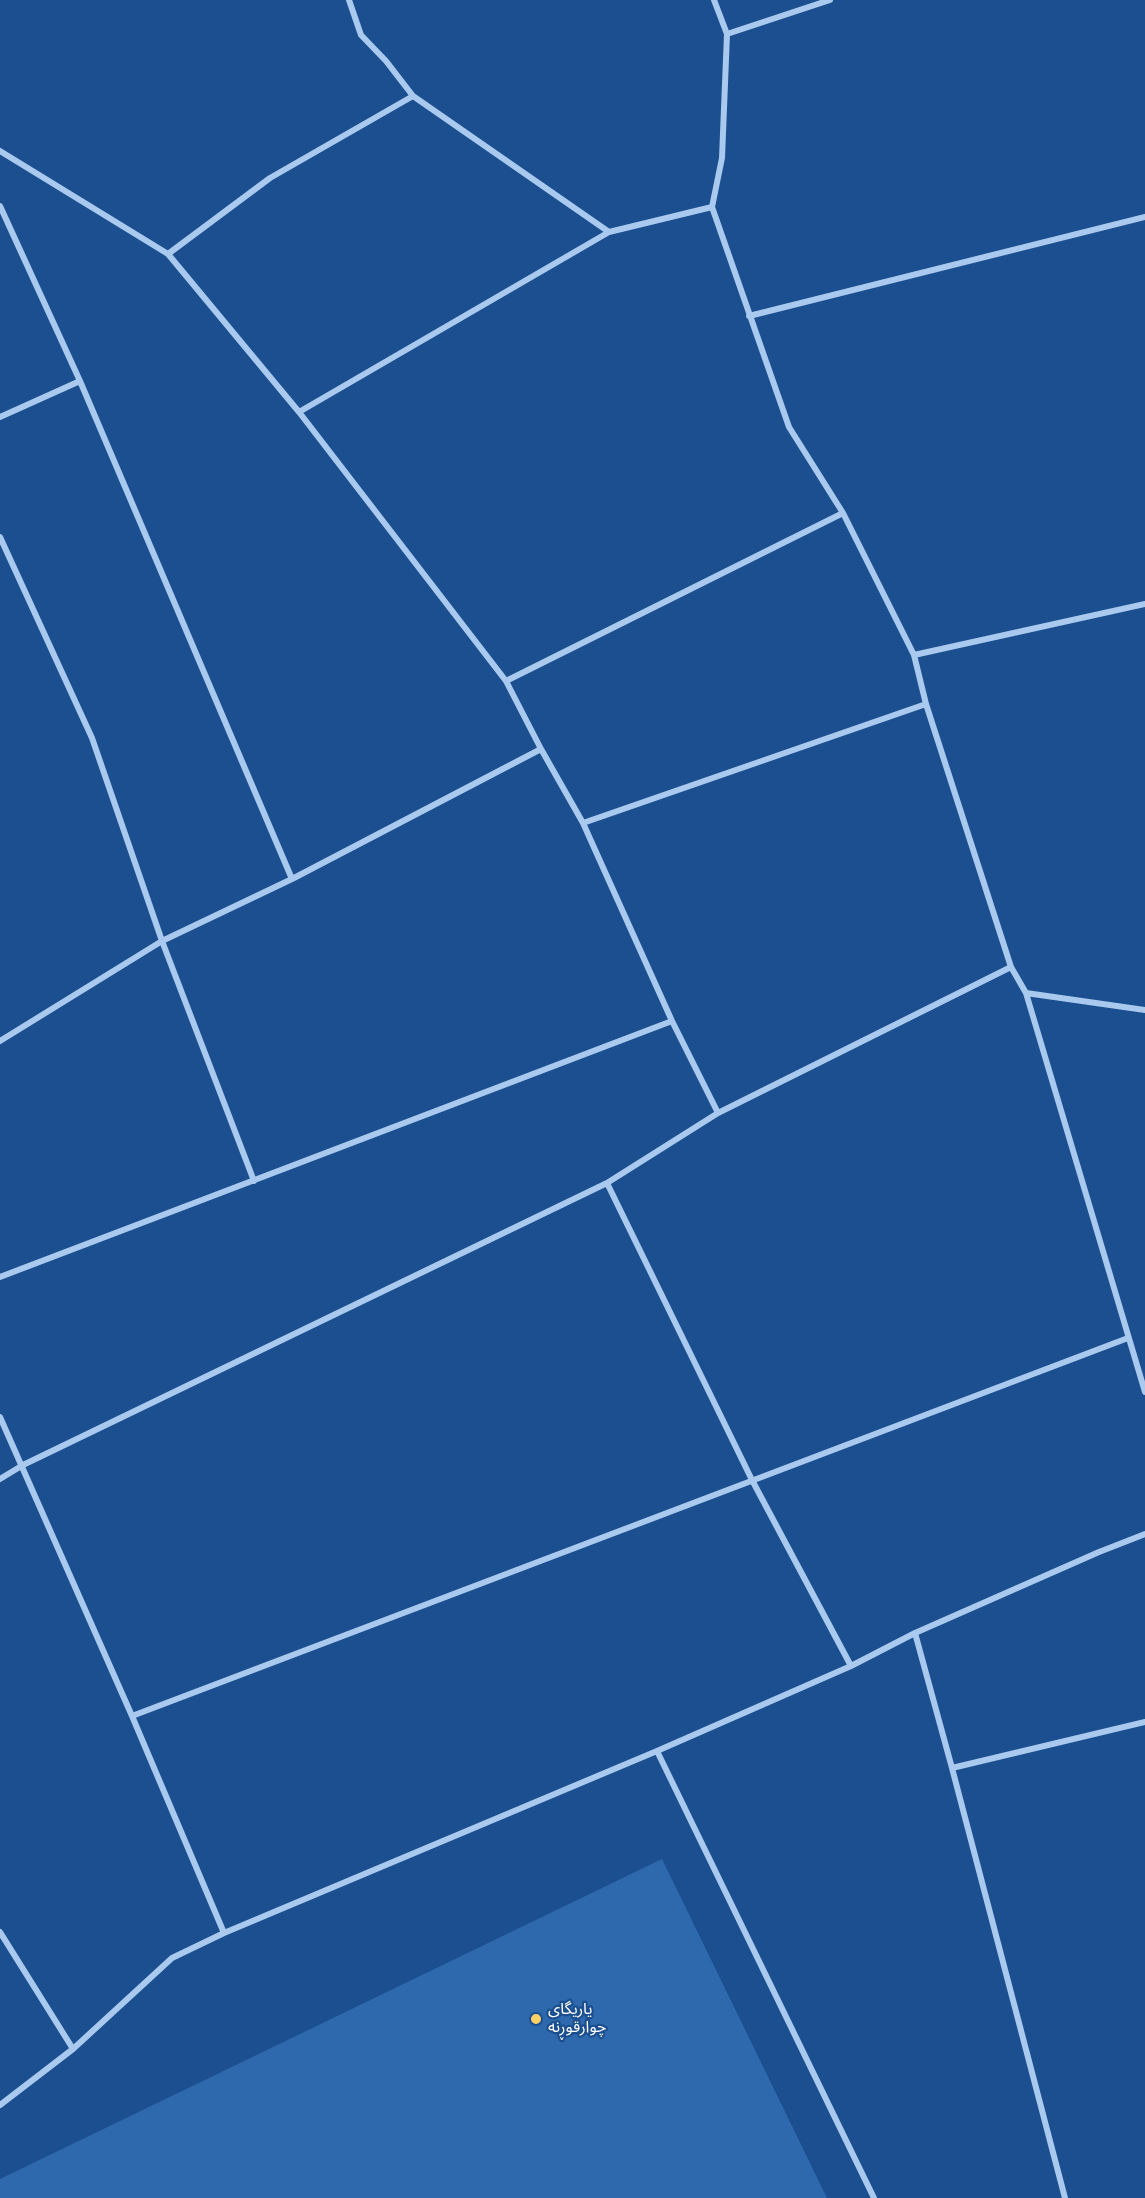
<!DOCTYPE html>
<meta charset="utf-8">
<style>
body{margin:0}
canvas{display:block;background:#1b4f8f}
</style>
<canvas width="1145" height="2198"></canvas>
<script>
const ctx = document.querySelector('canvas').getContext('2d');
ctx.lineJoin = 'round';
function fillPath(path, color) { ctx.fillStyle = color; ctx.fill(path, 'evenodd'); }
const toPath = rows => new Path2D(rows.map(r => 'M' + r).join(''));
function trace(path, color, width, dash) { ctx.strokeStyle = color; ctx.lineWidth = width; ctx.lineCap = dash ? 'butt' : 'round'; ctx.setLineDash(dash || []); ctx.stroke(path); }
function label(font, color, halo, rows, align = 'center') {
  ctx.font = font + ' "Varela Round","Noto Sans Arabic",sans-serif'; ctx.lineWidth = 4.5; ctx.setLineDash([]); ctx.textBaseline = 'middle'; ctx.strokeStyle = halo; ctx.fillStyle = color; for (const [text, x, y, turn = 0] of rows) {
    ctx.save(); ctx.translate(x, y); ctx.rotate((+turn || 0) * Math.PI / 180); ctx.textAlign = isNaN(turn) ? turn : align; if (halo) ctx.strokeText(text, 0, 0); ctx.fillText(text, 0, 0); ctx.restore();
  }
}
fillPath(toPath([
 [662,1859,827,2198,0,2198,0,2179]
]), '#2e69ad');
trace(toPath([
 [349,0,361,35,386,61,413,96,609,232],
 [714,0,727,34,722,158,712,207,789,427,843,513,914,655,926,704,1011,967,1026,993,1145,1392],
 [727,34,830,0],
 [0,151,168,254,299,412,609,232,712,207],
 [0,206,80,381,292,879],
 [168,254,270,178,413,96],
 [749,316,1145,217],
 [299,412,506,681,541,749,583,823,672,1021,718,1113],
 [0,417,80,381],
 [0,537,92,738,162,941,254,1181],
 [914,655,1145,604],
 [506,681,843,513],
 [583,823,926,704],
 [1026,993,1145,1010],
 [0,1041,162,941,292,879,541,749],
 [607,1183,752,1480,851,1666],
 [0,1277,672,1021],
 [0,1417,132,1716,224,1933],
 [0,1479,23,1465,607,1183,718,1113,1011,967],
 [915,1633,952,1768,1145,1722],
 [132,1716,1128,1338],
 [657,1751,874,2198],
 [952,1768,1065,2198],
 [0,1932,73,2049],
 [0,2105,73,2049,172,1958,224,1933,657,1751,851,1666,915,1633,1099,1552,1145,1534]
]), '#a9c9ee', 6);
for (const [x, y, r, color] of [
 [536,2019,6,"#ffd166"]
]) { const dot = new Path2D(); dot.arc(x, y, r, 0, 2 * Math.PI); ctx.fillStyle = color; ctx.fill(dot); trace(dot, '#1b4f8f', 2); }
label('16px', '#fff', '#1b4f8f', [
 ["یاریگای",548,2010],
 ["چوارقوڕنە",548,2028]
], 'left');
</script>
